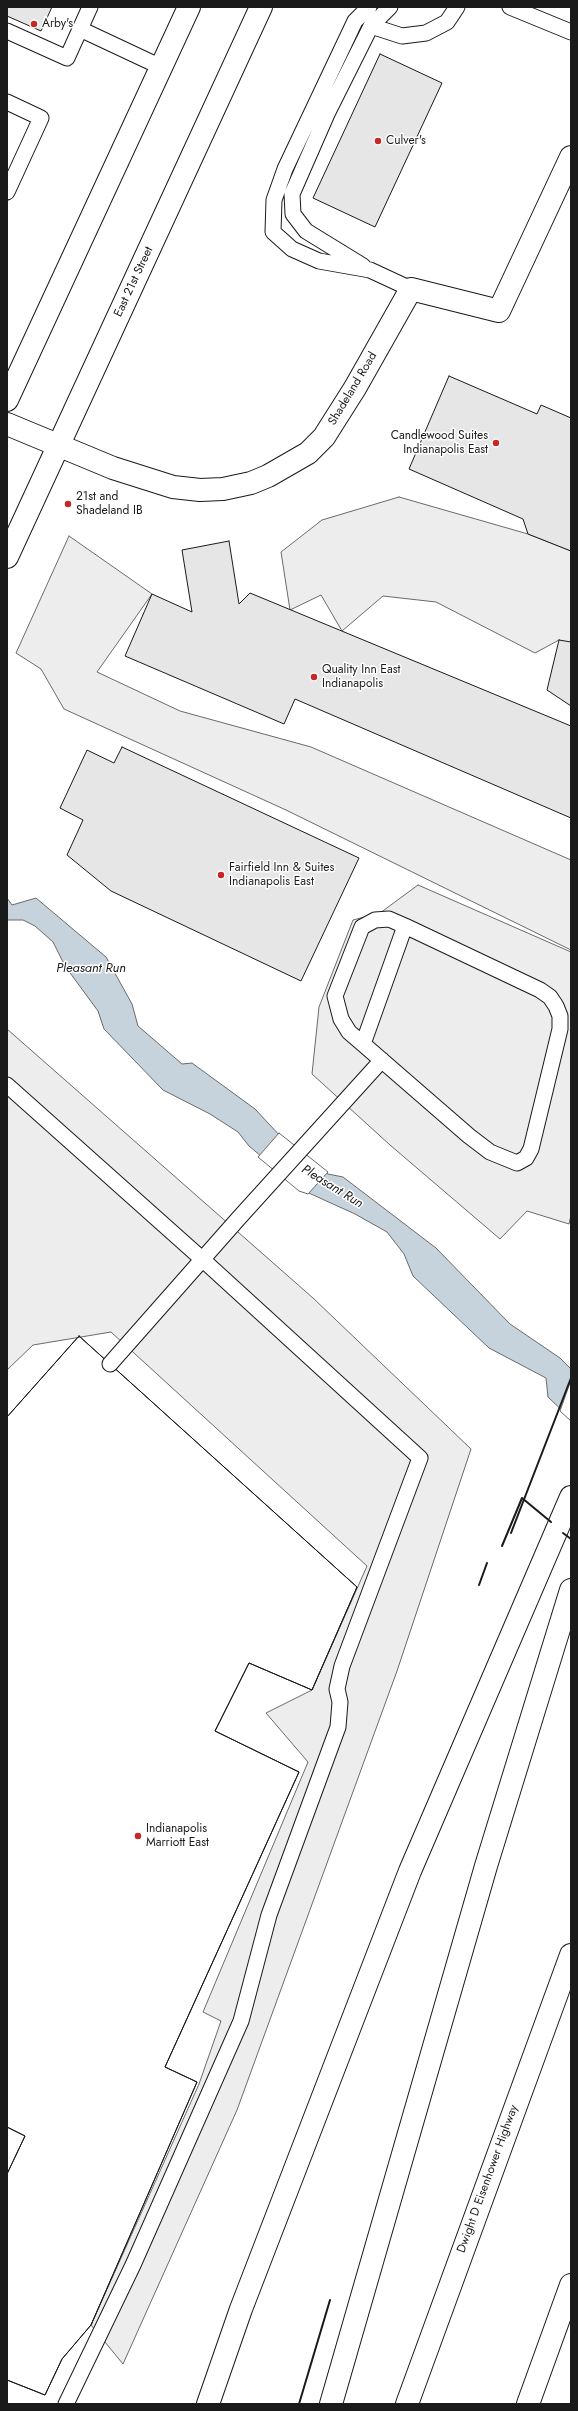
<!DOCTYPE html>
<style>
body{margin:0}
#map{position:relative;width:578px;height:2411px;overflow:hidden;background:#fff;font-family:Jost,sans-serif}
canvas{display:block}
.frame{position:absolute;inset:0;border:8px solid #1a1a1a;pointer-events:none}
</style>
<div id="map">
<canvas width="578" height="2411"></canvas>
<div class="frame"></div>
</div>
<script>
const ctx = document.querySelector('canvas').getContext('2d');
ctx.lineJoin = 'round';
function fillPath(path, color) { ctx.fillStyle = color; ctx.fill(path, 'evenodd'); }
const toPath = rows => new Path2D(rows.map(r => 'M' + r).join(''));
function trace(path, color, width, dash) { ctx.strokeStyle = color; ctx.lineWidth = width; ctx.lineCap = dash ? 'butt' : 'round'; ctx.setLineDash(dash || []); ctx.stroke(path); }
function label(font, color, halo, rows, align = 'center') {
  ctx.font = font + ' Jost,sans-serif'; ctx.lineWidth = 3; ctx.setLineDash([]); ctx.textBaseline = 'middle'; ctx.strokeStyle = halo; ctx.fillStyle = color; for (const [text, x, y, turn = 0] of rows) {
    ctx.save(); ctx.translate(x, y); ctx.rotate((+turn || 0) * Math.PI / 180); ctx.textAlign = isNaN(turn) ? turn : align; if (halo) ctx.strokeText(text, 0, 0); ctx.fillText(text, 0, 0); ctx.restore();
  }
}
const parking = toPath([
 [399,497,528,534,571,551,571,644,559,640,535,653,436,602,383,596,342,631,321,595,290,610,281,552,322,520,399,497],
 [69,536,152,594,97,672,180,711,311,747,571,860,571,950,286,810,64,709,41,669,16,653,69,536],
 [418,885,571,952,571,1215,569,1224,527,1211,500,1239,390,1145,312,1074,319,1007,353,920,380,913,418,885],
 [7,1029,313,1298,471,1449,397,1671,237,2110,123,2364,91,2325,199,2084,221,2021,203,2012,308,1762,266,1713,312,1690,367,1566,111,1332,33,1345,7,1370,7,1029]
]);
fillPath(parking, '#ededed');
trace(parking, '#6a6a6a', 1);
const water = toPath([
 [7,898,12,905,36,898,106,957,132,1004,138,1026,182,1064,192,1063,255,1109,283,1139,328,1174,343,1177,436,1248,510,1324,560,1358,571,1369,571,1419,548,1397,546,1378,489,1348,413,1276,404,1254,387,1232,355,1214,300,1189,249,1146,238,1132,210,1114,163,1090,104,1029,98,1011,65,966,53,942,35,926,23,920,7,920,7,898]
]);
fillPath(water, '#c6d2dc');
trace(water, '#6a6a6a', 1);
const pier = toPath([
 [279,1133,328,1172,308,1194,299,1191,258,1157,279,1133],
 [571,1380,571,1421,560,1411,571,1380]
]);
fillPath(pier, '#fff');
trace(pier, '#6a6a6a', 1);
const building = toPath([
 [7,7,52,7,41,31,7,16,7,7],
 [380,54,442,83,375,227,313,198,380,54],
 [449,376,537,414,541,405,571,418,571,551,528,534,523,519,409,469,449,376],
 [229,541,239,604,250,593,571,726,571,818,295,699,284,724,125,656,152,594,192,612,182,550,229,541],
 [559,640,571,642,571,706,547,690,559,640],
 [122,747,359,858,301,981,111,891,67,855,83,820,60,808,87,750,114,763,122,747],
 [79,1336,357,1587,312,1690,249,1663,215,1731,299,1772,165,2067,197,2082,91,2325,62,2359,45,2395,7,2380,7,2174,25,2136,7,2127,7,1417,79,1336],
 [79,1336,357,1587,312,1690,249,1663,215,1731,299,1772,165,2067,197,2082,91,2325,62,2359,45,2395,7,2380,7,2174,25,2136,7,2127,7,1417,79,1336]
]);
fillPath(building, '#e6e6e6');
trace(building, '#1a1a1a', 1);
const service = toPath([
 [369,7,355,21,285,169,274,200,273,232,292,249,319,261,370,270,411,289],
 [510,7,571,32],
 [371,26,402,36,426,33,447,22,457,7],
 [80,29,161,67],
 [7,31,67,58,90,7],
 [7,102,41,118,7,192],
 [363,266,306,231,293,214,292,194,327,114,371,26,390,7],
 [405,926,540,990,550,997,556,1006,560,1016,560,1029,531,1149,526,1158,517,1163,490,1152,469,1136,363,1044,405,926],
 [363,1044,349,1032,341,1019,335,996,362,927,375,920,389,919,405,926],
 [7,1085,202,1259,420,1458,342,1666,337,1689,340,1702,338,1727,269,1915,241,2021,133,2265,66,2404],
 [110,1364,238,1219,382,1060]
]);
const minor = toPath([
 [7,424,113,468,173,487,200,490,223,489,251,483,268,476,308,453,324,437,355,388,411,289,499,311,571,157]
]);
const secondary = toPath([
 [7,400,189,7],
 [7,557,261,7]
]);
const motorway = toPath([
 [208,2404,241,2309,410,1871,571,1497],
 [331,2404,486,1866,571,1590],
 [407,2404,571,1955],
 [528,2404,571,2285]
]);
trace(service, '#1a1a1a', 17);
trace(minor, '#1a1a1a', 24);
trace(secondary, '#1a1a1a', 24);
trace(motorway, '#1a1a1a', 24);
trace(service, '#fff', 15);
trace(minor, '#fff', 22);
trace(secondary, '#fff', 22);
trace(motorway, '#fff', 22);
trace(toPath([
 [511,1533,571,1378],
 [563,1533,571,1539],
 [502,1546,522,1498,551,1522],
 [479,1585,487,1563],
 [299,2404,330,2300]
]), '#1a1a1a', 2);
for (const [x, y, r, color] of [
 [34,24,4,"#c62828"],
 [378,141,4,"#c62828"],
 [496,443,4,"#c62828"],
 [68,504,4,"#c62828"],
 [314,677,4,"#c62828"],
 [221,875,4,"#c62828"],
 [138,1836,4,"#c62828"]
]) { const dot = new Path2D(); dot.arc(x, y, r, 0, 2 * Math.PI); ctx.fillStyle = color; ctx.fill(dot); trace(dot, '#fff', 1.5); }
label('12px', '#1a1a1a', '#fff', [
 ["Arby's",42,24],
 ["Culver's",386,141],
 ["Candlewood Suites",488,436,"right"],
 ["Indianapolis East",488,450,"right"],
 ["21st and",76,497],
 ["Shadeland IB",76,511],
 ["Quality Inn East",322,670],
 ["Indianapolis",322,684],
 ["Fairfield Inn & Suites",229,868],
 ["Indianapolis East",229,882],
 ["Indianapolis",146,1829],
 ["Marriott East",146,1843]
], 'left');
label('12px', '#1a1a1a', '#fff', [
 ["East 21st Street",134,282,-65],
 ["Shadeland Road",353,389,-59],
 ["Dwight D Eisenhower Highway",488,2179,-70]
]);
label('italic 13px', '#1a1a1a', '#fff', [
 ["Pleasant Run",91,969],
 ["Pleasant Run",332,1187,32]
]);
</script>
